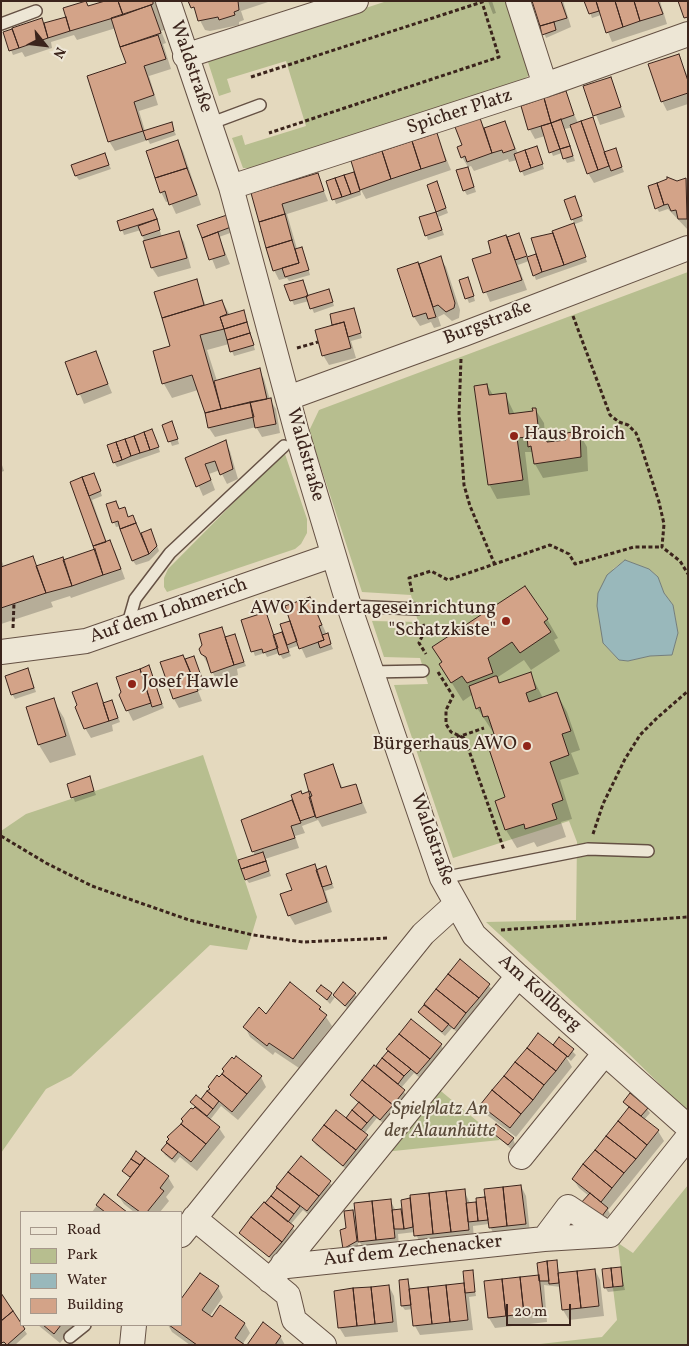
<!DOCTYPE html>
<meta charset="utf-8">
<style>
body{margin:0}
#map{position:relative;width:689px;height:1346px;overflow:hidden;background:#e4d9be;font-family:Vollkorn,serif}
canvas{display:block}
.frame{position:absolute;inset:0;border:2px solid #3b241c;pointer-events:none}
.legend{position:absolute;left:20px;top:1211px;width:162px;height:115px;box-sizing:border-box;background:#ede6d5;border:1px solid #a6988b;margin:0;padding:6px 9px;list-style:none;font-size:15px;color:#3b241c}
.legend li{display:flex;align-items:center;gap:10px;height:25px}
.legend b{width:25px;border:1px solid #a6988b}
.north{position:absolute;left:20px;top:20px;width:50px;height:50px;-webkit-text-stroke:4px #ede6d5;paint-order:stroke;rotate:119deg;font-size:14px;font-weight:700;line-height:20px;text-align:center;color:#3b241c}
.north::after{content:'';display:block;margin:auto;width:18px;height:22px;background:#3b241c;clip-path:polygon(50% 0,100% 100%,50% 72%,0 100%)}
.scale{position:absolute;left:506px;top:1304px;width:65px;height:22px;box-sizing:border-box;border:2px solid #3b241c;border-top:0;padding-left:6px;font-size:15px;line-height:18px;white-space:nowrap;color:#3b241c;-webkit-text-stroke:4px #ede6d5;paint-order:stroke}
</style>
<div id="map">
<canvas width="689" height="1346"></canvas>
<div class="frame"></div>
<ul class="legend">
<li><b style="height:6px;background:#ede6d5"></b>Road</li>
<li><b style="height:14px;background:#b7be8f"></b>Park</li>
<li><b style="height:14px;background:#99b8bb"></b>Water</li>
<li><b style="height:14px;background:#d3a388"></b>Building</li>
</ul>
<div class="north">N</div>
<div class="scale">20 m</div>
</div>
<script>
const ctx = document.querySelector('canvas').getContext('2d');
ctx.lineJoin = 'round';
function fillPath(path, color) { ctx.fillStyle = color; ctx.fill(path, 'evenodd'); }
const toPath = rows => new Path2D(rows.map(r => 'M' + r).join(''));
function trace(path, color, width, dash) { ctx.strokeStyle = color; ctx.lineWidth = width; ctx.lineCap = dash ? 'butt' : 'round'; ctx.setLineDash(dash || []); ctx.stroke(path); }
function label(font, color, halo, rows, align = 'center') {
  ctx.font = font + ' Vollkorn,serif'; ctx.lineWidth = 4; ctx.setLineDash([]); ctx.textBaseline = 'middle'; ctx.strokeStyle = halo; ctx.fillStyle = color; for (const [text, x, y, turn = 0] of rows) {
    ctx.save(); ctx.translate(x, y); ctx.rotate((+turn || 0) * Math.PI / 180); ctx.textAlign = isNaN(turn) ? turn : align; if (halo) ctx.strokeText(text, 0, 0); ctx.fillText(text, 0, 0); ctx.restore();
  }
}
fillPath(toPath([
 [387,1,508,1,528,65,528,76,519,83,252,168,243,168,232,138,242,135,245,145,306,126,286,61,227,79,231,92,219,96,208,62,220,56],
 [688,272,688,1112,628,1053,486,922,576,920,577,842,569,821,453,858,394,685,428,684,420,658,384,657,372,621,418,622,411,595,362,592,309,431,319,410],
 [625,560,649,569,658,577,664,593,673,605,678,633,672,655,650,656,628,661,619,660,603,643,613,569],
 [285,454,307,519,307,533,301,544,295,549,167,592,164,587,164,578,168,569,276,460],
 [203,755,257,917,247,950,210,945,71,1076,46,1089,1,1153,1,831,26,814],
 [436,1087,500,1140,384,1152],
 [688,1185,688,1345,531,1345,602,1337,617,1320,613,1288,623,1286,618,1243,633,1253]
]), '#b7be8f');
const water = toPath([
 [625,560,649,569,658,577,664,593,673,605,678,633,672,655,650,656,628,661,619,660,603,643,597,606,598,593,607,575,625,560]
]);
fillPath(water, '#99b8bb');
trace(water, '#737d7b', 1);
fillPath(toPath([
 [109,1,155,1,162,14,167,29,161,31,166,43,163,44,171,69,149,76,158,105,139,111,145,131,171,123,176,135,150,144,148,140,115,151,109,141,127,64,116,28,77,40,74,35,51,42,52,48,25,57,22,52,13,55,4,33,41,19,44,24,68,18,88,8],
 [190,1,271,1,241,11,244,20,239,22,239,25,210,31,205,30],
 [488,1,492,1,496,13,493,14],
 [533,1,563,1,571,27,546,38],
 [586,1,660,1,667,24,612,42,601,15,592,18],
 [678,55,688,77,688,104,667,111,662,101],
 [610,78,625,117,600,125,585,87],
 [565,93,578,123,603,153,615,150,624,172,594,183,588,173,573,127,565,129,575,161,567,163,562,153,553,156,545,136,535,139,530,130],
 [480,120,485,129,505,122,518,154,539,152,544,169,524,176,517,160,509,162,508,159,474,171,471,166,468,167,462,157,463,146],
 [436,134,451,170,366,199,360,188,361,195,336,204,328,182,356,173],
 [178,142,183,151,201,205,176,214,170,201,166,202,161,192],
 [105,155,111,169,79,180,76,176],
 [470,173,476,192,467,195,464,190],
 [317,174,328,201,287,214,297,249,304,253,310,275,289,281,287,278,279,280,274,270,253,194],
 [688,179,688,230,668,209,659,212,657,208,677,182],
 [437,183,448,213,438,217,444,235,428,240,421,218,438,213,429,185],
 [577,202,583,221,575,224,572,219],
 [153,210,162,237,178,232,184,242,191,268,158,277,152,268,141,230,124,235,119,221],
 [227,216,233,232,219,237,230,264,216,269,199,226],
 [574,225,587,262,536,280,529,261,518,265,527,290,490,302,473,260,493,253,507,239,518,235,527,259,538,255,532,239,542,235,543,238],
 [440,258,446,267,460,310,459,318,452,321,444,314,438,317,441,326,434,328,431,322,420,326,414,317,399,270],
 [196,281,206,306,222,301,230,315,243,311,255,350,234,356,229,344,207,350,217,381,259,370,264,379,270,400,276,409,280,433,262,437,256,427,215,437,209,428,198,390,172,398,164,384,154,352,171,347,156,293],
 [460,281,470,283,475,301,469,303],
 [305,285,309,297,331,295,334,306,314,313,309,301,294,305,286,286],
 [353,309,362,338,351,341,356,358,329,365,323,355,333,324],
 [95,352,112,393,84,404,67,363],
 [487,385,493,395,505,394,515,415,534,412,535,409,544,423,545,434,550,443,568,441,579,433,587,447,588,471,543,478,535,464,533,452,525,452,530,495,497,499,489,484],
 [164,425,174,427,179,444,172,446],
 [154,435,160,452,117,467,114,462],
 [225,442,230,451,238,479,227,484,220,470,209,474,215,490,203,496,187,459],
 [1,462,4,471,1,472],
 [96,479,102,496,92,500,107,543,109,542,115,551,125,579,71,598,70,596,51,602,53,607,1,624,1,559,4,567,32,558,38,567,96,550,72,483],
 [116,502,120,510,128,518,140,535,151,531,153,535,159,551,149,561,136,565,133,561,121,526,116,527,107,505],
 [315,608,333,649,306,658,300,645,288,649,291,656,283,659,279,653,267,657,265,653,255,656,242,621,274,636,284,632,292,622],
 [547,619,558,638,554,640,560,651,531,670,524,660,498,677,500,684,530,673,543,698,557,694,567,712,580,750,571,753,579,774,560,780,572,819,561,822,566,837,537,847,534,842,517,848,506,830,507,798,495,735,477,708,473,694,463,701,440,664,442,663,434,648],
 [221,628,227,638,234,635,246,666,237,669,238,675,218,682,202,654],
 [194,658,205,688,198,691,202,701,179,708,174,699,185,661],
 [149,667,164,708,133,721,120,695],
 [30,674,36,692,15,699,12,694],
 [96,685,105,704,112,702,120,722,112,725,113,731,91,738,85,728],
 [53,700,64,718,76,755,50,763,39,745,27,708],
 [333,765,343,789,355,785,367,813,322,827,318,820,302,826,305,833,295,836,299,848,265,859,271,876,249,883,246,879,255,856,242,821,294,800,292,796,309,793],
 [91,782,96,795,75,802,68,784],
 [326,868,334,888,325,891,332,912,295,925,289,915,317,871],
 [460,961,492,989,457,1032,452,1028,445,1036,419,1013],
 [343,984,358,998,348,1009,335,997,330,1004,318,991,322,986,333,997],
 [320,1008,332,1026,299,1068,275,1052,273,1055,250,1037,245,1027],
 [560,1039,576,1055,571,1061,566,1057,572,1067,516,1137,487,1115,482,1105,556,1049],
 [441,1045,443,1049,420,1078,414,1073,401,1088,406,1095,383,1123,377,1118,364,1134,369,1140,346,1169,316,1145,313,1141,347,1120,359,1104,352,1096,389,1051],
 [261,1077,266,1087,238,1120,221,1106,210,1120,219,1128,225,1137,197,1171,180,1157,175,1163,165,1155,163,1151,196,1108,192,1103,201,1101,220,1079],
 [624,1103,647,1109,650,1113,644,1120,658,1131,664,1141,608,1210,610,1214,602,1223,589,1196,579,1188,573,1179,630,1109],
 [492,1131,513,1139,515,1144,511,1149],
 [137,1153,168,1177,174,1187,166,1197,169,1201,160,1212,134,1212,124,1204,118,1195,131,1179,123,1171],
 [301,1158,333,1186,309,1215,303,1210,290,1225,296,1232,272,1260,241,1233],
 [521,1186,526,1196,530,1233,495,1237,489,1224,473,1226,474,1239,421,1245,415,1232,398,1234,399,1247,365,1251,358,1239,358,1246,346,1253,344,1249,352,1212,357,1219,390,1200,396,1211,403,1210,402,1201,464,1191,470,1203,478,1203,477,1199],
 [104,1196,125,1212,92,1212],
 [556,1262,560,1274,595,1270,600,1280,604,1316,569,1320,563,1310,561,1287,544,1285,547,1322,495,1328,489,1318,485,1282,540,1276],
 [620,1268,625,1290,608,1292,605,1287],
 [472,1272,476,1296,469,1297,473,1330,420,1335,415,1326,413,1309,405,1310,402,1306,408,1280,411,1290,464,1284,466,1287],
 [389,1286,394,1296,398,1332,345,1337,339,1327],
 [218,1287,223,1297,209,1317,212,1319,221,1307,245,1324,250,1333,242,1345,190,1345,172,1332,168,1325,181,1325],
 [1,1295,27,1334,15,1345,1,1343],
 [38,1325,75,1325,60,1343],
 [280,1336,285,1345,248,1345]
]), '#0003');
const building = toPath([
 [86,1,88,6,105,1,118,1,123,15,70,31,63,8,86,1],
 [118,1,153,1,153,4,123,15,118,1],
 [188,1,238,1,239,10,234,12,235,15,219,20,218,17,198,21,194,7,191,8,188,1],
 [532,1,561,1,567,18,540,26,532,1],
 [584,1,596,1,599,11,589,14,584,1],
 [596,1,615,1,623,27,606,33,596,1],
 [615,1,634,1,640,21,623,27,615,1],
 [634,1,658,1,663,14,640,21,634,1],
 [678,1,688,1,688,17,684,18,678,1],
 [151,5,161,33,120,47,111,18,151,5],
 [66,17,70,31,48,38,44,23,66,17],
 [42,18,48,38,19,48,12,28,42,18],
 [554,22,556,30,542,35,540,26,554,22],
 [12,29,19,48,9,51,3,32,12,29],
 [158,35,166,59,144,66,154,95,134,102,143,131,108,142,87,76,126,63,120,47,158,35],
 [679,54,688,81,688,93,661,102,648,64,679,54],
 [611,77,621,107,593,116,583,86,611,77],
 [566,91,574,115,551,123,544,98,566,91],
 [544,98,551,123,528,130,521,106,544,98],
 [593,117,609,166,598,170,581,121,593,117],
 [480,118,492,153,467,162,465,156,461,158,457,147,462,145,455,127,480,118],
 [561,119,570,146,560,149,551,123,561,119],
 [505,121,515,149,503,153,502,150,492,153,484,128,505,121],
 [581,121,598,170,587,174,570,125,581,121],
 [172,122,174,131,146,140,143,131,172,122],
 [551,123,560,149,549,153,541,126,551,123],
 [437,133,446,161,421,169,412,141,437,133],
 [178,140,187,168,155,178,146,151,178,140],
 [412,141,421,169,391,179,382,151,412,141],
 [537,146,543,164,531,168,525,150,537,146],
 [570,146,573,156,563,159,560,149,570,146],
 [616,148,622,167,611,171,604,152,616,148],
 [525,150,531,168,520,172,514,154,525,150],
 [382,151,391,179,360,190,351,161,382,151],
 [105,153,109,165,75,176,71,165,105,153],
 [468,167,474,187,463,191,456,170,468,167],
 [187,168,197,195,169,205,165,191,160,193,155,178,187,168],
 [354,172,360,191,351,194,344,175,354,172],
 [318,173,324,191,282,204,285,214,259,222,251,193,318,173],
 [344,175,351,194,342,197,335,178,344,175],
 [667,177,677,181,686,178,687,219,678,219,676,210,671,211,668,204,664,205,657,183,667,179,667,177],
 [335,178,342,197,332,200,326,181,335,178],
 [437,181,446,208,436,212,427,185,437,181],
 [657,183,664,205,655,209,648,186,657,183],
 [575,196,582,216,571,220,564,200,575,196],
 [153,209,157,219,120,231,117,221,153,209],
 [436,212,442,230,425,236,419,217,436,212],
 [285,214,292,240,266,248,259,222,285,214],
 [227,215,231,227,202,238,197,225,227,215],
 [157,219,160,230,142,236,138,226,157,219],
 [574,223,586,257,564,265,552,231,574,223],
 [179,231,187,258,151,268,143,241,179,231],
 [218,232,225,255,209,260,202,238,218,232],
 [519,233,527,256,515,260,507,237,519,233],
 [553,233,564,265,542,272,531,238,553,233],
 [506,235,522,280,483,293,472,259,491,253,488,241,506,235],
 [292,240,299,263,273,271,266,248,292,240],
 [302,247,309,270,285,277,282,268,299,263,295,249,302,247],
 [536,254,542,272,533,276,527,257,536,254],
 [441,256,455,303,454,308,446,312,438,305,433,307,419,264,441,256],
 [418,262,436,317,428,319,426,313,413,317,397,269,418,262],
 [468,277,474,296,465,299,459,280,468,277],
 [197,279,204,305,162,318,154,292,197,279],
 [303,280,308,296,290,301,284,285,303,280],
 [329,289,333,302,310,309,306,296,329,289],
 [222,300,227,314,220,317,224,329,200,335,221,409,205,413,192,375,162,384,153,351,170,346,162,318,222,300],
 [354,308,361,333,348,337,344,322,332,325,330,314,354,308],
 [244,310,247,322,224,329,220,317,244,310],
 [247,322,250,333,227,340,224,329,247,322],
 [344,322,351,348,322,356,315,330,344,322],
 [250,333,254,345,230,352,227,340,250,333],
 [96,351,108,384,77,395,65,362,96,351],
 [260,368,267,399,221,409,214,381,260,368],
 [487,384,489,395,506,393,509,414,533,411,532,408,536,408,539,434,546,433,547,442,566,440,566,433,580,431,581,457,534,464,531,446,528,447,527,437,517,438,523,480,488,485,474,386,487,384],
 [271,398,276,424,255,428,250,402,271,398],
 [250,402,254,417,208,428,205,413,250,402],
 [172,421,178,439,168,442,162,425,172,421],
 [152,429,159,447,150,450,144,432,152,429],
 [144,432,150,450,140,453,134,436,144,432],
 [134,436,140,453,131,456,125,439,134,436],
 [125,439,131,456,122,460,116,442,125,439],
 [226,440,233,469,220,475,215,461,205,464,211,480,196,487,185,458,226,440],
 [116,442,122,460,113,463,107,445,116,442],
 [94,473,101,491,89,496,82,477,94,473],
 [82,477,106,542,93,546,70,482,82,477],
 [116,501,119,509,125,507,128,517,133,515,136,523,120,529,118,521,112,523,106,504,116,501],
 [136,523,149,554,132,561,120,529,136,523],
 [151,529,157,546,149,554,141,533,151,529],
 [110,540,121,569,103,575,93,546,110,540],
 [95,549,103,575,72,586,63,560,95,549],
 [33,556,46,593,1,608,1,567,33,556],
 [63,557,72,586,46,593,36,566,63,557],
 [525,586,548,619,544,622,551,632,520,653,512,642,488,658,493,673,467,683,462,676,451,683,439,664,442,662,432,647,525,586],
 [310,597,322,625,319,626,324,640,299,649,285,606,310,597],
 [266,612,278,648,263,653,262,649,251,652,241,620,266,612],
 [290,621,297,641,287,645,280,624,290,621],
 [222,627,234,665,211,673,206,657,201,654,199,649,202,645,199,634,222,627],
 [282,632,289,652,279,655,273,635,282,632],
 [328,633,331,644,320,648,318,642,324,640,322,635,328,633],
 [235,634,244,662,234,665,225,637,235,634],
 [183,655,198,691,173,699,160,662,183,655],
 [194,656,204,684,196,686,185,659,194,656],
 [149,665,162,704,152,707,140,669,149,665],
 [28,668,34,688,11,695,5,676,28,668],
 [140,669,151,703,126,711,119,695,121,692,116,677,140,669],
 [531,672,536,689,526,693,529,702,557,692,571,731,562,734,569,755,550,762,563,800,552,804,557,819,525,829,524,824,505,830,495,801,505,797,485,737,494,734,488,716,483,717,480,707,476,709,469,686,495,676,497,676,499,683,531,672],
 [97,683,109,721,84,729,75,707,77,705,72,692,97,683],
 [54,698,66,736,38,745,26,707,54,698],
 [112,700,118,718,109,721,103,703,112,700],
 [333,764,341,788,356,784,362,803,316,818,304,774,333,764],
 [90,776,94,791,71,798,67,784,90,776],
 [301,791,302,794,310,791,312,796,309,797,315,816,300,821,291,795,301,791],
 [292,800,301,823,291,826,295,838,252,852,241,820,292,800],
 [263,852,266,861,241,869,238,860,263,852],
 [266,861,269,871,245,880,241,869,266,861],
 [315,864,327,902,288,916,280,894,292,890,286,874,315,864],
 [326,866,332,884,322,887,316,870,326,866],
 [460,959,490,984,479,998,448,974,460,959],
 [448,974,479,998,466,1013,436,989,448,974],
 [290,982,321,1007,319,1009,327,1015,293,1059,269,1043,267,1046,243,1027,259,1007,266,1014,290,982],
 [343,982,356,993,345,1006,333,995,343,982],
 [321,985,332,993,327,1000,316,991,321,985],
 [436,989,466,1013,454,1029,424,1004,436,989],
 [424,1005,449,1024,442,1032,418,1012,424,1005],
 [411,1019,442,1044,430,1059,399,1034,411,1019],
 [538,1033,567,1056,556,1071,527,1048,538,1033],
 [399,1034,430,1059,417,1074,386,1049,399,1034],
 [559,1037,574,1049,568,1057,553,1045,559,1037],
 [527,1048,556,1071,544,1085,515,1062,527,1048],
 [388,1051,411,1069,404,1076,382,1058,388,1051],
 [236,1056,262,1076,247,1094,222,1074,224,1071,222,1069,232,1057,234,1059,236,1056],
 [382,1058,404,1076,398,1084,376,1066,382,1058],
 [515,1062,544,1085,533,1100,504,1076,515,1062],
 [374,1065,405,1090,393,1105,362,1080,374,1065],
 [222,1074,247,1094,232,1112,207,1091,210,1089,208,1087,217,1075,219,1077,222,1074],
 [504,1076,533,1100,521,1114,492,1090,504,1076],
 [362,1080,393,1105,380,1120,350,1095,362,1080],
 [492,1090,521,1114,510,1128,480,1105,492,1090],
 [207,1091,219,1101,213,1109,201,1099,207,1091],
 [630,1093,648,1108,641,1116,623,1102,630,1093],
 [196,1095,213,1109,207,1116,190,1102,196,1095],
 [359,1102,374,1115,367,1123,352,1110,359,1102],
 [195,1107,220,1127,206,1144,181,1124,183,1121,181,1119,191,1108,193,1109,195,1107],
 [629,1107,659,1130,647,1145,618,1121,629,1107],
 [336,1110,368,1135,356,1150,324,1125,336,1110],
 [352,1110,367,1123,361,1130,346,1118,352,1110],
 [618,1121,647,1145,636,1159,606,1136,618,1121],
 [181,1124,206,1144,191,1162,166,1142,169,1139,167,1137,181,1124],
 [496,1124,514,1138,508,1145,490,1131,496,1124],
 [324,1125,356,1150,343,1166,312,1140,324,1125],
 [606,1136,636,1159,624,1173,595,1150,606,1136],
 [167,1143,178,1152,172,1159,161,1150,167,1143],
 [595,1150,624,1173,612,1188,583,1164,595,1150],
 [136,1151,145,1158,140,1165,131,1159,136,1151],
 [301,1156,331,1181,319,1196,288,1172,301,1156],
 [145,1158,169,1176,160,1188,164,1191,147,1212,140,1212,117,1195,145,1158],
 [131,1159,140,1165,130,1177,122,1171,131,1159],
 [583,1164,612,1188,601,1202,572,1179,583,1164],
 [288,1172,319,1196,307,1211,276,1187,288,1172],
 [521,1185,526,1224,507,1226,503,1187,521,1185],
 [503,1187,507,1226,489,1228,484,1189,503,1187],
 [277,1188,300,1206,294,1214,271,1196,277,1188],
 [465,1189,469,1230,451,1232,446,1191,465,1189],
 [446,1191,451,1232,433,1234,429,1193,446,1191],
 [429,1193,433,1234,414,1236,410,1195,429,1193],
 [590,1193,608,1208,599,1220,580,1204,590,1193],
 [104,1194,123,1209,127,1212,105,1212,96,1205,104,1194],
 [271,1196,294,1214,288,1222,265,1203,271,1196],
 [485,1197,488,1220,478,1221,476,1198,485,1197],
 [410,1198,413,1227,404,1229,401,1200,410,1198],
 [391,1199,395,1238,376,1240,372,1201,391,1199],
 [372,1201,376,1240,358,1242,354,1203,372,1201],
 [264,1202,294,1226,282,1242,251,1217,264,1202],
 [476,1202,478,1221,468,1222,466,1203,476,1202],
 [401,1209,404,1229,394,1229,392,1210,401,1209],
 [353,1210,357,1241,343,1249,340,1230,346,1228,344,1211,353,1210],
 [251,1217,282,1242,269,1257,239,1233,251,1217],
 [557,1260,559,1283,549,1284,547,1261,557,1260],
 [547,1261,549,1281,539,1281,537,1263,547,1261],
 [621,1267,623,1286,613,1287,611,1268,621,1267],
 [611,1268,613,1287,604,1288,602,1269,611,1268],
 [595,1269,599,1306,581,1308,577,1271,595,1269],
 [473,1270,475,1292,465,1293,463,1271,473,1270],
 [577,1271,581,1308,562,1310,558,1273,577,1271],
 [200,1273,219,1286,202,1310,212,1317,220,1305,245,1323,235,1338,245,1345,197,1345,169,1325,181,1325,181,1299,200,1273],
 [539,1275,543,1312,524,1314,520,1277,539,1275],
 [520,1277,524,1314,506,1316,502,1279,520,1277],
 [408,1279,411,1305,401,1306,399,1280,408,1279],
 [502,1279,506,1316,488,1318,484,1281,502,1279],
 [464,1283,468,1320,450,1322,446,1285,464,1283],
 [389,1285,393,1322,375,1324,371,1287,389,1285],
 [446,1285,450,1322,432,1324,428,1287,446,1285],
 [371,1287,375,1324,357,1326,353,1288,371,1287],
 [428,1287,432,1324,413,1326,409,1289,428,1287],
 [353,1288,357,1326,338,1328,334,1291,353,1288],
 [1,1293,13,1311,1,1321,1,1293],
 [13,1311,25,1329,7,1345,4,1342,1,1343,1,1321,13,1311],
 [263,1322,281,1336,275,1345,247,1345,263,1322],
 [43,1325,61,1325,54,1334,43,1325]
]);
fillPath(building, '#d3a388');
trace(building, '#3b241c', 1);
const service = toPath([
 [1,24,36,11],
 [209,124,260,105],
 [349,606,417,609],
 [127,627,135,599,170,553,284,446],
 [370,672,423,671],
 [442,878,588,849,648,851],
 [70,1337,85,1325]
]);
const minor = toPath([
 [168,1,231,187,297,433,349,606,442,878,474,935,518,976,688,1127],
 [518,1,545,85],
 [185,56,356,1],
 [231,187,545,85,688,34],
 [288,398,464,334,688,248],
 [1,652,86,641,333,555],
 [521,1157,605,1053],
 [194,1218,288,1295,294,1320,324,1345],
 [181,1235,423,934,456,904],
 [544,1239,568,1207,610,1235],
 [283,1264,287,1266,544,1239,610,1235,688,1137],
 [270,1281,518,976],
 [132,1345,134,1325]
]);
trace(service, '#655144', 14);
trace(minor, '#655144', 26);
trace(toPath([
 [251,77,482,2,499,57,269,133],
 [573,316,610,415,619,422,628,425,636,433,640,443,659,502,664,524,662,547,680,561,688,574],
 [297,348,318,342],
 [461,359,459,414,464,485,470,506,495,565],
 [412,592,409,578,431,571,448,580,550,545,569,554,575,564,634,547,662,547],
 [423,624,425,630,419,643,426,654],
 [13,628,14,603],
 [438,672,453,696,446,710,446,724,451,732,464,738,466,742,504,850],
 [420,750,484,728],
 [593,834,603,804,625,759,640,735,657,718,688,691],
 [1,836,46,863,92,886,189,920,253,935,303,942,389,938],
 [501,930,688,917]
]), '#3b241c', 3, [4, 2.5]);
trace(service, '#ede6d5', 11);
trace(minor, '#ede6d5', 24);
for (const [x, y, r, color] of [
 [514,436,5,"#8f2418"],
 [506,621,5,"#8f2418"],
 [132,684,5,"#8f2418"],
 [527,746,5,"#8f2418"]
]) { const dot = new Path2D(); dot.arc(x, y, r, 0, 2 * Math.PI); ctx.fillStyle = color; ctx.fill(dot); trace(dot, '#ede6d5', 2); }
label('19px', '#3b241c', '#ede6d5', [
 ["Waldstraße",190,67,71],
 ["Spicher Platz",460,113,-18],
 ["Burgstraße",488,324,-21],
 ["Waldstraße",304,455,74],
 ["Auf dem Lohmerich",169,612,-19],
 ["Waldstraße",431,840,70],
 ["Am Kollberg",539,994,42],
 ["Auf dem Zechenacker",413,1252,-6]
]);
label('19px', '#3b241c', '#ede6d5', [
 ["Haus Broich",524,436],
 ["AWO Kindertageseinrichtung",496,610,"right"],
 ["\"Schatzkiste\"",496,632,"right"],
 ["Josef Hawle",142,684],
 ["Bürgerhaus AWO",517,746,"right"]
], 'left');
label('italic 19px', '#5a4a39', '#ede6d5', [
 ["Spielplatz An",440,1111],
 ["der Alaunhütte",440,1133]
]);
</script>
